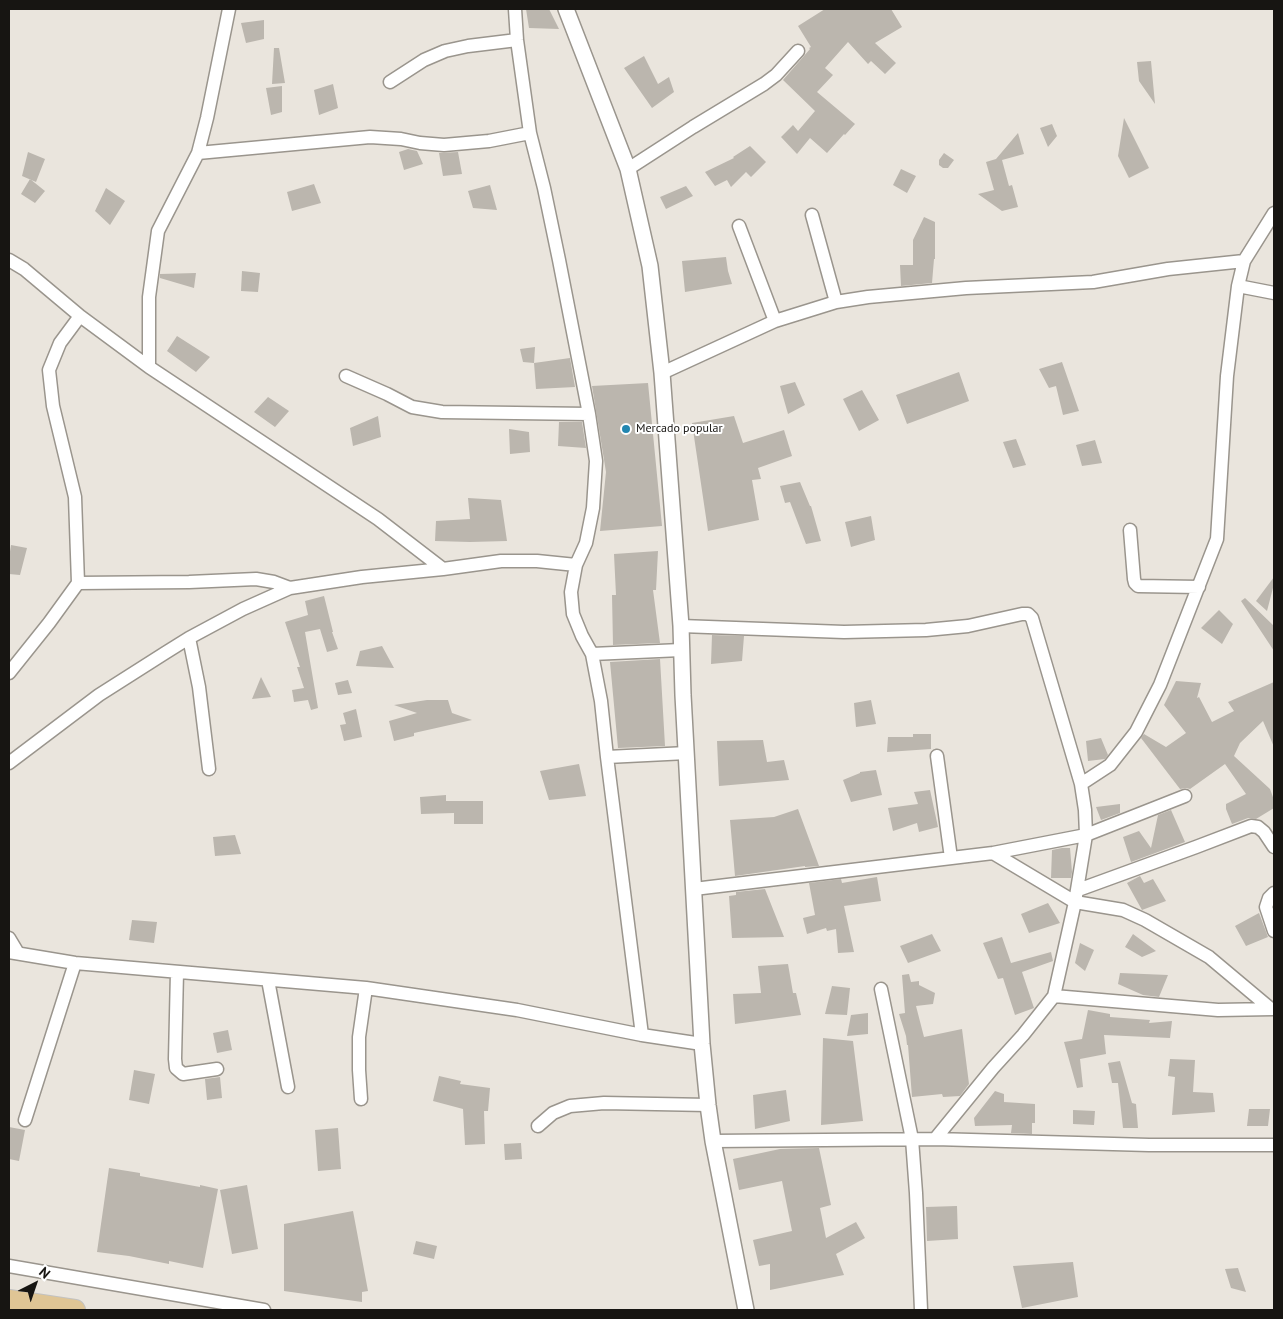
<!DOCTYPE html>
<style>
body{margin:0}
#map{position:relative;width:1283px;height:1319px;overflow:hidden;background:#eae5dd;font-family:"PT Sans",sans-serif}
canvas{display:block}
.frame{position:absolute;inset:0;border:10px solid #171512;pointer-events:none}
.north{position:absolute;left:10px;top:1259px;width:50px;height:50px;-webkit-text-stroke:4px #fff;paint-order:stroke;rotate:41deg;font-size:14px;font-weight:700;line-height:20px;text-align:center;color:#171512}
.north::after{content:'';display:block;margin:auto;width:18px;height:22px;background:#171512;clip-path:polygon(50% 0,100% 100%,50% 72%,0 100%)}
</style>
<div id="map">
<canvas width="1283" height="1319"></canvas>
<div class="frame"></div>
<div class="north">N</div>
</div>
<script>
const ctx = document.querySelector('canvas').getContext('2d');
ctx.lineJoin = 'round';
function fillPath(path, color) { ctx.fillStyle = color; ctx.fill(path, 'evenodd'); }
const toPath = rows => new Path2D(rows.map(r => 'M' + r).join(''));
function trace(path, color, width, dash) { ctx.strokeStyle = color; ctx.lineWidth = width; ctx.lineCap = dash ? 'butt' : 'round'; ctx.setLineDash(dash || []); ctx.stroke(path); }
function label(font, color, halo, rows, align = 'center') {
  ctx.font = font + ' "PT Sans",sans-serif'; ctx.lineWidth = 4; ctx.setLineDash([]); ctx.textBaseline = 'middle'; ctx.strokeStyle = halo; ctx.fillStyle = color; for (const [text, x, y, turn = 0] of rows) {
    ctx.save(); ctx.translate(x, y); ctx.rotate((+turn || 0) * Math.PI / 180); ctx.textAlign = isNaN(turn) ? turn : align; if (halo) ctx.strokeText(text, 0, 0); ctx.fillText(text, 0, 0); ctx.restore();
  }
}
fillPath(toPath([
 [526,9,549,9,559,29,529,28],
 [825,9,891,9,902,27,875,43,896,63,885,74,871,61,868,64,848,42,825,68,833,75,817,92,855,124,845,135,844,134,827,153,810,138,797,154,781,137,793,125,798,131,815,111,783,80,810,49,809,48,811,47,798,26],
 [264,20,264,39,246,43,241,23],
 [274,48,279,48,285,83,272,84],
 [644,56,658,84,669,77,674,92,652,108,624,68],
 [1151,61,1155,104,1139,81,1137,62],
 [333,84,338,108,319,115,314,90],
 [282,86,282,112,271,115,266,88],
 [1124,118,1149,168,1129,178,1118,156],
 [1052,124,1057,136,1048,147,1040,128],
 [1018,133,1024,154,1002,160,1009,186,1012,185,1018,207,1002,211,978,194,994,190,986,162,996,159],
 [750,146,766,162,751,177,746,172,731,187,727,180,715,186,705,172,734,158,733,157],
 [408,149,417,151,423,164,404,170,399,152],
 [28,152,45,159,36,182,22,176],
 [458,152,462,174,443,176,439,153],
 [944,153,954,160,948,168,943,168,939,165,939,160],
 [901,169,916,176,907,193,893,185],
 [30,179,45,191,35,203,21,194],
 [314,184,321,203,292,211,287,192],
 [490,185,497,210,473,208,468,191],
 [686,186,693,196,666,209,660,197],
 [106,188,125,201,110,225,95,211],
 [924,217,935,222,935,259,934,259,932,283,901,286,900,265,913,265,913,240],
 [726,257,728,271,732,284,685,292,682,261],
 [242,271,260,273,258,292,241,291],
 [196,273,194,288,160,278,160,274],
 [177,336,210,357,196,372,167,351],
 [535,347,534,363,523,362,520,349],
 [570,358,575,387,536,389,534,363],
 [1062,362,1079,411,1063,415,1056,386,1049,388,1039,369],
 [959,372,969,401,907,424,896,395],
 [795,382,805,405,788,414,780,386],
 [648,383,662,526,600,531,606,472,592,386],
 [862,390,879,420,859,431,843,399],
 [268,397,289,411,275,427,254,412],
 [378,416,381,437,353,446,350,428],
 [734,416,743,443,784,430,792,456,758,468,761,479,752,480,759,520,708,531,692,423],
 [559,422,582,422,586,448,558,446],
 [509,429,529,432,530,452,510,454],
 [1016,439,1026,465,1013,468,1003,442],
 [1095,440,1102,463,1082,466,1076,445],
 [800,482,810,506,811,506,821,541,806,544,790,502,785,503,780,486],
 [468,498,501,500,507,541,470,542,435,541,436,521,470,519],
 [871,516,875,540,851,547,845,522],
 [11,545,27,548,20,575,9,574,9,558],
 [658,551,656,590,653,590,660,643,613,645,612,595,616,595,614,554],
 [1274,577,1274,584,1267,611,1256,601],
 [324,596,333,632,332,632,338,649,327,652,320,629,305,632,318,708,311,710,308,700,294,702,292,690,304,688,297,667,300,667,285,622,308,615,305,601],
 [1245,598,1274,626,1274,651,1241,601],
 [1219,610,1233,624,1222,644,1201,628],
 [712,635,744,636,742,661,711,664],
 [382,646,394,668,356,666,360,651],
 [660,659,665,746,618,748,610,662],
 [261,677,271,697,252,699],
 [348,680,352,693,338,695,335,683],
 [1176,681,1201,683,1197,698,1199,697,1212,722,1234,711,1228,702,1274,682,1274,747,1263,721,1240,743,1234,756,1270,789,1274,800,1274,808,1256,819,1248,818,1232,824,1226,809,1226,804,1246,794,1225,764,1190,789,1186,788,1180,789,1141,738,1144,734,1166,747,1186,733,1164,705],
 [427,700,448,700,452,713,472,720,414,733,414,736,394,741,389,721,417,713,394,705],
 [871,700,876,724,856,727,854,703],
 [356,709,362,737,344,741,340,725,346,724,343,713],
 [913,734,931,734,931,749,887,752,888,737,913,737],
 [1101,738,1108,755,1105,759,1088,761,1086,741],
 [763,740,767,762,784,760,789,780,719,786,717,741],
 [579,764,586,796,549,800,540,771],
 [876,770,882,795,851,802,843,780,860,773,860,772],
 [930,790,938,827,919,832,917,823,893,831,888,808,918,804,914,792],
 [446,795,446,801,483,801,483,824,454,824,454,813,421,814,420,797],
 [1120,804,1120,813,1101,820,1096,807],
 [798,809,819,866,805,867,805,866,735,876,730,820,774,817],
 [1171,810,1185,842,1131,862,1123,837,1139,831,1151,848,1158,815],
 [235,835,241,854,215,856,213,837],
 [1062,848,1070,848,1072,872,1071,878,1051,878,1052,850],
 [1140,876,1144,883,1153,879,1166,901,1142,910,1127,883],
 [877,877,881,901,844,906,854,952,838,953,836,929,827,931,826,928,807,934,803,918,815,915,809,883,841,879,842,883],
 [765,889,784,937,732,938,729,896,736,895,736,892],
 [1048,903,1060,923,1029,933,1021,914],
 [1259,913,1268,937,1246,946,1235,926],
 [132,920,157,922,154,943,129,940],
 [932,934,941,951,908,963,900,946],
 [1133,934,1156,951,1142,957,1125,947],
 [1002,937,1011,963,1051,952,1053,961,1022,972,1034,1008,1015,1015,1003,978,998,979,983,943],
 [1080,943,1094,950,1085,971,1075,963],
 [788,964,793,993,796,993,801,1015,735,1024,733,994,761,993,758,966],
 [1120,973,1168,975,1159,997,1143,995,1118,984],
 [909,974,911,982,919,981,919,985,935,993,933,1004,916,1006,924,1037,962,1029,969,1084,960,1096,943,1097,942,1094,912,1097,908,1045,907,1045,906,1036,899,1014,905,1013,902,975],
 [832,986,850,988,847,1015,825,1014],
 [1088,1010,1110,1014,1110,1017,1150,1020,1149,1023,1172,1021,1170,1038,1104,1035,1106,1054,1080,1059,1083,1087,1077,1088,1064,1042,1082,1039],
 [868,1013,868,1034,847,1036,851,1015],
 [228,1030,232,1050,217,1053,213,1033],
 [823,1038,853,1041,863,1121,821,1125],
 [1170,1059,1195,1060,1193,1092,1213,1093,1215,1112,1172,1115,1175,1077,1168,1076],
 [1120,1061,1132,1103,1136,1104,1138,1128,1123,1128,1118,1083,1112,1083,1108,1063],
 [134,1070,155,1074,149,1104,129,1100],
 [439,1076,461,1081,460,1084,490,1088,488,1111,484,1111,485,1144,465,1145,463,1109,433,1101],
 [220,1077,222,1098,207,1100,205,1079],
 [786,1090,790,1121,755,1129,753,1095],
 [995,1091,1004,1094,1004,1102,1035,1104,1035,1123,1032,1123,1032,1134,1011,1133,1012,1125,975,1126,974,1118],
 [1249,1109,1270,1109,1268,1126,1247,1126],
 [1073,1110,1095,1111,1094,1125,1073,1124],
 [9,1127,25,1130,19,1161,9,1159],
 [338,1128,341,1169,318,1171,315,1130],
 [521,1143,522,1159,505,1160,504,1144],
 [819,1148,831,1205,820,1208,826,1238,856,1222,865,1238,836,1254,844,1275,770,1290,770,1264,759,1266,753,1240,792,1231,782,1181,739,1190,733,1159,780,1149],
 [109,1168,140,1173,140,1176,200,1187,200,1185,218,1189,203,1268,169,1261,169,1264,129,1256,97,1252],
 [247,1185,258,1249,232,1254,220,1190],
 [957,1206,958,1239,927,1241,926,1207],
 [353,1211,368,1291,362,1292,362,1302,284,1291,284,1224],
 [416,1241,437,1246,434,1259,413,1254],
 [1073,1262,1078,1297,1022,1308,1013,1266],
 [1238,1268,1246,1292,1231,1288,1225,1269]
]), '#bbb6ae');
const minor = toPath([
 [515,9,517,40,530,133,544,188,559,260,589,414,596,461,593,508,586,543,576,565,571,592,573,614,582,636,592,654,601,701,607,757,642,1035],
 [390,82,424,60,445,51,468,46,517,40],
 [198,153,370,137,401,139,420,143,444,145,489,141,530,133],
 [628,169,693,127,764,84,776,75,798,51],
 [812,215,836,302],
 [739,226,775,321],
 [9,260,24,269,80,316,149,367,378,519,443,569],
 [1238,286,1274,293],
 [149,367,149,297,158,231,198,153,207,118,229,9],
 [662,373,775,321,836,302,868,297,966,288,1093,282,1168,269,1244,261],
 [346,376,387,394,412,407,442,412,589,414],
 [1130,530,1134,579,1135,583,1138,586,1199,587],
 [78,583,189,582,256,579,274,582,290,588],
 [681,626,844,632,926,630,968,626,1022,614,1028,614,1032,618,1081,784,1085,810,1086,835,1075,902,1054,996,1023,1035,993,1068,935,1139],
 [189,638,199,687,209,769],
 [592,654,681,650],
 [9,673,49,623,78,583,75,497,53,406,49,370,60,343,80,316],
 [937,756,951,858],
 [607,757,687,753],
 [9,763,99,695,165,653,189,638,243,609,290,588,362,577,443,569,501,561,537,561,576,565],
 [1081,784,1110,765,1136,732,1160,685,1217,539,1227,376,1238,286,1244,261,1274,213],
 [993,853,1075,902,1123,910,1145,920,1209,957,1271,1009],
 [694,889,993,853,1086,835,1185,796],
 [1078,890,1196,847,1251,826,1258,827,1264,832,1274,847],
 [1274,893,1269,898,1266,907,1274,931],
 [9,938,18,953],
 [9,952,75,963,366,988,517,1010,642,1035,702,1044],
 [177,972,175,1059,176,1068,183,1074,217,1069],
 [268,980,288,1087],
 [881,989,912,1139,916,1193,921,1310],
 [1054,996,1218,1010,1273,1009],
 [361,1099,359,1070,359,1037,366,988],
 [25,1120,75,963],
 [538,1126,553,1113,570,1106,604,1103,708,1105],
 [713,1141,935,1139,1149,1145,1274,1145],
 [9,1266,264,1310]
]);
const tertiary = toPath([
 [566,9,628,169,650,266,662,373,681,626,683,695,702,1044,708,1105,713,1141,746,1310]
]);
const primary = toPath([
 [9,1300,75,1310]
]);
trace(minor, '#9a958d', 15);
trace(tertiary, '#9a958d', 18);
trace(primary, '#c3c2c1', 22);
trace(minor, '#fff', 12);
trace(tertiary, '#fff', 15);
trace(primary, '#dfc595', 20);
for (const [x, y, r, color] of [
 [626,429,5,"#2286b0"]
]) { const dot = new Path2D(); dot.arc(x, y, r, 0, 2 * Math.PI); ctx.fillStyle = color; ctx.fill(dot); trace(dot, '#fff', 2); }
label('12px', '#171512', '#fff', [
 ["Mercado popular",636,429]
], 'left');
</script>
